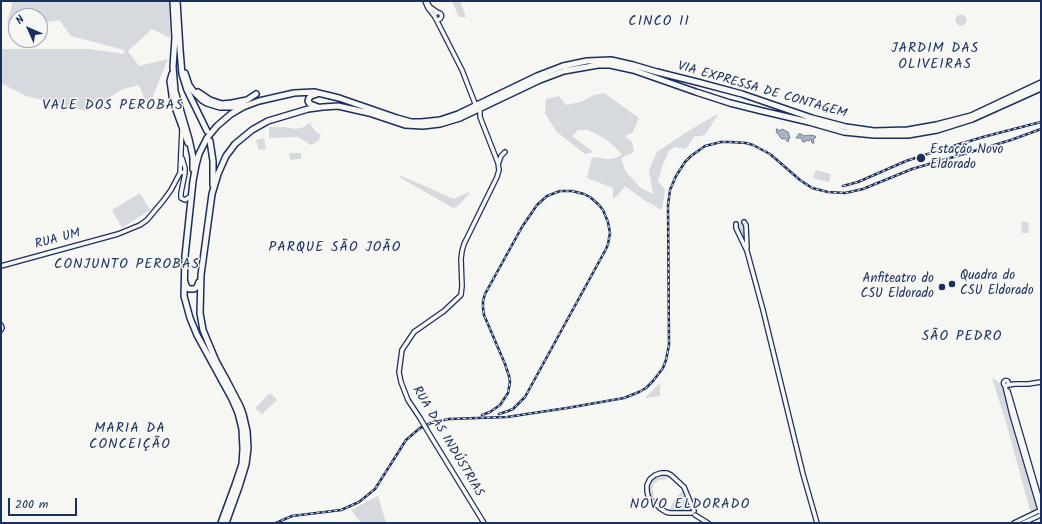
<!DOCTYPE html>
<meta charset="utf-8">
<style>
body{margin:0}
#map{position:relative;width:1042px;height:524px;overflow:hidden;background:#f6f6f2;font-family:Kalam,sans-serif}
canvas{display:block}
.frame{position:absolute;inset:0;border:2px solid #1b2f5e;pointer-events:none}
.north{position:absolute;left:8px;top:8px;width:40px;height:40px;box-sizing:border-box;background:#f6f6f2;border:1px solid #9ea6b7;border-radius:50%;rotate:315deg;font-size:11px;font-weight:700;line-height:16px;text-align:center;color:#1b2f5e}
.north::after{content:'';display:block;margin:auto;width:14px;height:18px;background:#1b2f5e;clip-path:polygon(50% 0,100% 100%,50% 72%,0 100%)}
.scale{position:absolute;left:8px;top:498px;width:69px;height:18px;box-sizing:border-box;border:2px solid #1b2f5e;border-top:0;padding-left:5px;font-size:12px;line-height:14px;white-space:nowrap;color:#1b2f5e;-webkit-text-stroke:3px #f6f6f2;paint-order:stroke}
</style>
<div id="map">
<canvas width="1042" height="524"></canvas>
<div class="frame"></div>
<div class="north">N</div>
<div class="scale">200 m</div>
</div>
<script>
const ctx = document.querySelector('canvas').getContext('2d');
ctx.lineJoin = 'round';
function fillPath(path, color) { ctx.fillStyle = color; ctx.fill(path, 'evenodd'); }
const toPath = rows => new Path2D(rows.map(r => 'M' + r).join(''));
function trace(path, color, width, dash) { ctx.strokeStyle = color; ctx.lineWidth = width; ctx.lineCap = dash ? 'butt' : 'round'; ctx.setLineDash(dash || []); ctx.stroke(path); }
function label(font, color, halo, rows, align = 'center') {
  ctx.font = font + ' Kalam,sans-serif'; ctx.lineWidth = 3; ctx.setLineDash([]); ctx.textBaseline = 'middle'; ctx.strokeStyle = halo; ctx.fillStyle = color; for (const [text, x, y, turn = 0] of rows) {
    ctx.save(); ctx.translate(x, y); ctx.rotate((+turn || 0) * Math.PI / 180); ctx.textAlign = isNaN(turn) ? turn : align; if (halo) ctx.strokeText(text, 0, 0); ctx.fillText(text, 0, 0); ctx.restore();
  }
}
fillPath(toPath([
 [13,1,169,1,170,38,152,29,128,51,139,66,168,59,148,108,139,85,123,89,87,111,26,96,1,83,1,49,88,49,125,54,124,50,71,36,59,20,40,23,40,16,16,16,16,24,7,23],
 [452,1,460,1,466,17,459,17],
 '955.5 20a5.5 5.5 0 1 1 11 0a5.5 5.5 0 1 1-11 0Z',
 [604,93,639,118,633,132,625,136,632,142,634,152,621,158,626,172,641,188,653,194,649,170,657,152,688,131,718,114,705,135,694,137,686,149,675,147,669,151,663,164,658,181,665,190,662,210,644,200,625,186,618,195,613,199,613,188,587,178,592,157,608,159,616,158,622,154,615,147,604,138,588,130,578,130,572,136,593,152,585,154,557,132,545,114,546,99,559,96,566,105,581,102,594,95],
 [309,123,312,126,315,131,321,135,318,141,311,145,298,137,269,138,269,127,285,127,296,129,304,127],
 [264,138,266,149,259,150,256,140],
 [289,153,301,153,301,159,290,160],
 [816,170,831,174,829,182,813,178],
 [399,175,454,199,469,192,469,194,458,206,453,208,401,178],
 [140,193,150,210,122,228,112,210],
 [743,222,745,225,745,246,736,224],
 [1021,222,1028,222,1029,233,1022,233],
 [992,378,1001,384,1003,387,1040,511,1033,514,1030,510,1005,419],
 [660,383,660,396,645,398],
 [270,393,277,400,262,414,255,408],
 [662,474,666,474,672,478,671,479,667,477,665,480,659,480,654,483,652,489,654,494,652,498,649,495,648,485,650,480,656,476],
 [685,490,693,511,692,512,670,510,671,506,676,498,681,492],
 [378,496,386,523,362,523,358,519,351,510]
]), '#d6d9dd');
const water = toPath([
 [777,129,780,131,782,129,788,132,790,138,788,138,789,139,788,142,784,138,783,139,782,139,780,137,779,135,776,132,777,129],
 [799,134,801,134,804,136,810,135,815,136,816,137,813,140,814,143,812,143,811,139,809,141,806,140,805,142,803,142,801,138,796,138,799,134]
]);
fillPath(water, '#abb2c0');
trace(water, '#717e99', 1);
const secondary = toPath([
 [425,1,428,8,435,17],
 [427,2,430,7,437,12],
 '434.5 16a3.5 3.5 0 1 1 7 0a3.5 3.5 0 1 1-7 0Z',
 [436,19,462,70,476,106],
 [182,158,185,168,185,173],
 [499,162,501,156,505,152],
 [180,173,181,172,185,173,181,193,181,198,185,200,191,196],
 [744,222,746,225,747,248],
 [736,224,736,228,747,251,763,310,803,474,817,523],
 [1,266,118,234,140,225,147,220,163,201,171,190,180,173,182,129],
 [1,325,2,328,1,330],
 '1003.5 383a2.5 2.5 0 1 1 5 0a2.5 2.5 0 1 1-5 0Z',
 [1008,385,1015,384,1028,384,1041,382],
 [1005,386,1012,415,1041,513],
 [1008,391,1041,504],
 [420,418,408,400,401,382,399,372,402,350,414,332,444,311,461,295,462,286,461,259,462,251,464,244,497,177,499,170,498,163,480,117,480,108],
 [430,435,484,523],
 [692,513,670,513,666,512,661,509,650,499,648,496,647,491,647,485,650,479,655,475,661,473,667,473,671,475,684,487,694,511],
 [695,515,708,523],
 [1014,523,1041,510],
 [1023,523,1041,515]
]);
const highway = toPath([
 [173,1,175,38,173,67,175,91,189,139,193,157,193,169],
 [177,1,180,50,182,74,187,90,207,131],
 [185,73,189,85,194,92,202,100,207,103,220,107,234,107,244,104],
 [172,74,170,81,173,102,188,143],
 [198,92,210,100,222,104,232,103,247,100,256,94],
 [317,94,311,96,309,98,308,101,310,104,318,107],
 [210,141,213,161,213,185],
 [185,282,186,286,189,289,194,289,197,287,199,282],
 [221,523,235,485,242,464,243,449,242,429,238,413,232,399,197,335,190,318,184,296,185,256,193,181,196,165,199,154,207,138,217,126,231,114,243,107,259,101,294,93,314,92,339,98,397,118,411,122,421,122,440,120,458,114,537,76,563,66,587,61,611,60,633,65,657,72,697,82,742,94,812,118,846,127,874,131,908,130,936,125,971,116,1041,83],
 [226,523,239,487,246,464,248,448,247,431,243,414,240,406,227,381,216,361,203,330,200,313,201,275,212,194,218,174,226,156,235,144,252,130,259,126,268,121,308,109,323,107,338,106,369,113,405,125,423,126,440,124,460,118,540,80,564,71,598,65,610,65,633,70,696,92,730,103,758,110,809,122,844,132,874,135,908,135,937,130,972,119,1041,88]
]);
trace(secondary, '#1b2f5e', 6);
trace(highway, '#1b2f5e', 8);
trace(secondary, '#f6f6f2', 3.5);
trace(highway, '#f6f6f2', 5);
const rail = toPath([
 [843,186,858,182,906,161,940,150,983,137,1041,122],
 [482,415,490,412,500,405,508,393,510,382,509,376,505,364,484,315,483,308,483,301,485,294,522,227,537,205,547,196,560,191,572,191,584,194,590,197,599,205,603,210,608,222,610,233,608,244,606,249,525,397,513,409,508,411,499,414],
 [276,523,285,519,292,516,341,510,359,502,375,489,406,440,420,428,431,423,449,419,507,417,567,408,624,398,639,392,646,388,653,381,663,368,666,360,669,345,668,205,670,190,676,176,685,162,691,156,705,146,721,142,730,142,746,143,753,145,770,154,800,180,812,188,828,192,845,193,863,189,912,169,981,149,1011,140,1041,129]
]);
trace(rail, '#1b2f5e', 2.5);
trace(rail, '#f6f6f2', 1, [3]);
const secondaryBridge = toPath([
 [420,418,430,435]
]);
trace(secondaryBridge, '#1b2f5e', 6, []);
trace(secondaryBridge, '#f6f6f2', 3.5);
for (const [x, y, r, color] of [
 [921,158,5,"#1b2f5e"],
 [952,284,4,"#1b2f5e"],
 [942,287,4,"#1b2f5e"]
]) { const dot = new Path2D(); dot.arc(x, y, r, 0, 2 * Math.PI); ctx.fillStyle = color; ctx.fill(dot); trace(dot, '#f6f6f2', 1.5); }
label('13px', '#1b2f5e', '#f6f6f2', [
 ["VIA EXPRESSA DE CONTAGEM",762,91,16],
 ["RUA UM",58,240,-15],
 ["RUA DAS INDÚSTRIAS",447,442,59]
]);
label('13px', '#1b2f5e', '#f6f6f2', [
 ["Estação Novo",930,151],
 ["Eldorado",930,166],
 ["Quadra do",960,277],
 ["CSU Eldorado",960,292],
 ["Anfiteatro do",934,280,"right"],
 ["CSU Eldorado",934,295,"right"]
], 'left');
ctx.letterSpacing = '1px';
label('14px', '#1b2f5e', '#f6f6f2', [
 ["CINCO II",659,23],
 ["JARDIM DAS",935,50],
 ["OLIVEIRAS",935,66],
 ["VALE DOS PEROBAS",113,107],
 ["PARQUE SÃO JOÃO",335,249],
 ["CONJUNTO PEROBAS",127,266],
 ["SÃO PEDRO",962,338],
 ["MARIA DA",130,430],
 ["CONCEIÇÃO",130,446],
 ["NOVO ELDORADO",690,506]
]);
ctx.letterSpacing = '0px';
</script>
